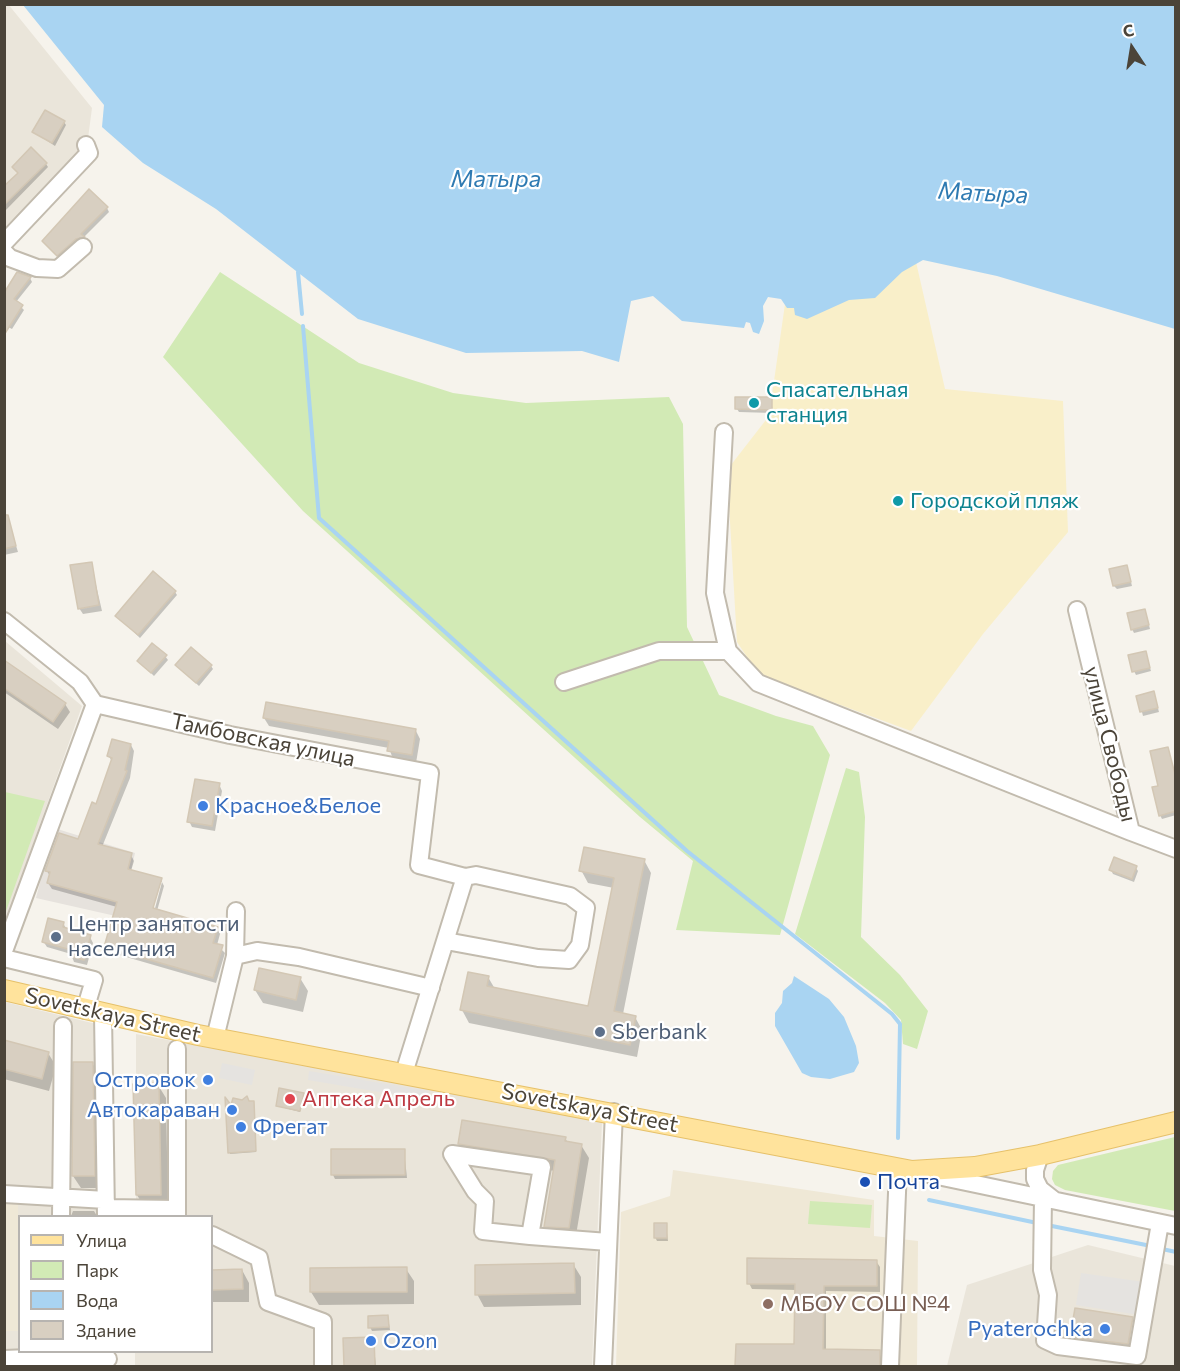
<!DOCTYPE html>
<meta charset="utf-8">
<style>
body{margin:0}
#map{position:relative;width:1180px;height:1371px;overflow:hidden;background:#f6f3ec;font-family:Commissioner,sans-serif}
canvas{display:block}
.frame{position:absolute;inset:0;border:6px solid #4b4439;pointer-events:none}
.legend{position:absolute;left:18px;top:1215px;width:195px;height:138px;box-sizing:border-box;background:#fff;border:2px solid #b7b4b0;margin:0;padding:8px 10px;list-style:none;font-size:18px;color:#4b4439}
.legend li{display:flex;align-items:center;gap:12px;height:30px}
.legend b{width:30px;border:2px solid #b7b4b0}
.north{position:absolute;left:1102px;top:18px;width:60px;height:60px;-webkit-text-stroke:4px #fff;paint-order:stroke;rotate:348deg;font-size:16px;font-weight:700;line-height:24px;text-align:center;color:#4b4439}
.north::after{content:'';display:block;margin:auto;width:21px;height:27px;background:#4b4439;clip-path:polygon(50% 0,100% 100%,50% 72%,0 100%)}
</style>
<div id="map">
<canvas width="1180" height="1371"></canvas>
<div class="frame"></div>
<ul class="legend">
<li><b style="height:8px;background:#ffe39c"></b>Улица</li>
<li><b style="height:16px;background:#d2eab5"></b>Парк</li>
<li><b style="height:16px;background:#a9d4f2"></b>Вода</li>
<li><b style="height:16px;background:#d8cfc1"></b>Здание</li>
</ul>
<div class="north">С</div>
</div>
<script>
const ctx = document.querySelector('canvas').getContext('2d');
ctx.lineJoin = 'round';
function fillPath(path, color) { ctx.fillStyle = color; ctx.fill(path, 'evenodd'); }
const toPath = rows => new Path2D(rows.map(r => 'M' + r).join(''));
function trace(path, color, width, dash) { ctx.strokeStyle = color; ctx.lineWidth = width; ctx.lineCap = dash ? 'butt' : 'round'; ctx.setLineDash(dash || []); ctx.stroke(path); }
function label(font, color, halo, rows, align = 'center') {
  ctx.font = font + ' Commissioner,sans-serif'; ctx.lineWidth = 4.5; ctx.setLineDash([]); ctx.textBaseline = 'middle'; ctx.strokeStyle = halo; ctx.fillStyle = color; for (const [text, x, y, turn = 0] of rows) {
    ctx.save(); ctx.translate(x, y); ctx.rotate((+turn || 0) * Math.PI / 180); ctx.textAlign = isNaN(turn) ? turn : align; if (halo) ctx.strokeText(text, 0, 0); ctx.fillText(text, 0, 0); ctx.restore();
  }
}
fillPath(toPath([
 [8,4,92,108,87,146,5,231,4,5],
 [5,641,82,706,5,923],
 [5,1002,113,1028,112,1216,20,1216,20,1352,112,1352,112,1366,5,1366],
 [136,1034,602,1122,592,1366,135,1366,135,1352,212,1352,212,1216,136,1216],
 [1088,1245,1175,1266,1175,1366,947,1366,967,1285]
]), '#eae5da');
fillPath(toPath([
 [54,828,135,853,120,917,36,898]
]), '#e6e2dd');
fillPath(toPath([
 [673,1170,874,1200,874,1236,918,1241,917,1366,616,1366,621,1212,670,1196],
 [4,1187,28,1187,29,1201,18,1203,19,1331,5,1331]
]), '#efe8d6');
fillPath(toPath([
 [220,272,359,363,453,393,526,403,669,397,683,424,687,627,719,695,776,716,813,726,830,755,780,935,676,930,693,861,640,817,303,511,163,357],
 [846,768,859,772,865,817,861,937,900,975,928,1011,917,1049,903,1044,901,1020,885,1003,795,934],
 [5,792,45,801,5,914,4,792],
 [1175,1137,1175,1211,1065,1190,1055,1185,1052,1179,1053,1171,1058,1165],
 [810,1201,872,1205,870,1228,808,1224]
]), '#d2eab5');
fillPath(toPath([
 [911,240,945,389,1063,401,1068,532,983,634,911,731,759,675,737,642,727,470,769,416,791,262]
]), '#f9efc9');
fillPath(toPath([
 [222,1063,255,1070,252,1085,219,1078],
 [309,1071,428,1091,427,1100,308,1080],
 [1081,1273,1144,1282,1139,1315,1076,1305]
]), '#e5e3e0');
fillPath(toPath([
 [23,5,1175,5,1175,329,997,276,923,260,902,272,875,298,849,300,807,319,795,315,794,308,787,308,781,299,768,297,763,306,764,321,759,334,753,332,750,323,746,322,744,328,682,321,653,296,631,301,619,362,582,351,466,353,358,319,216,209,143,163,102,127,104,105],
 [794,976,829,999,844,1017,856,1046,859,1063,854,1072,830,1079,811,1077,802,1073,775,1026,775,1013,782,1003,783,991,792,983]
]), '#a9d4f2');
fillPath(toPath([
 [64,122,66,125,55,146,34,132],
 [46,164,48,167,4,212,4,188,19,174],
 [107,208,109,212,83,238,85,241,60,258,44,241],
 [30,278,32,282,16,302,24,310,12,329,4,325,4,296],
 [771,399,773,413,739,412,737,409],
 [4,507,18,552,4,555],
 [91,563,102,611,83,614,79,608],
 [1128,570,1132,586,1117,589,1114,586],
 [175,592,177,595,140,638,117,616],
 [1146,614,1150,629,1134,633,1132,629],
 [1145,652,1151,671,1136,675,1134,671],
 [165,656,168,660,154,676,139,661],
 [4,661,65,704,70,712,58,729,4,692],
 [177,666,211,666,213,669,199,686],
 [1138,697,1155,697,1159,712,1143,716],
 [264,718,416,731,420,739,416,763,393,759,389,748,269,726],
 [131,745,134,751,130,778,102,847,131,855,134,861,131,871,161,880,164,886,157,911,217,928,220,934,217,945,225,953,216,983,109,952,106,946,117,907,52,889,48,883,50,876,47,871,79,841,97,806,112,762,109,756],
 [159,882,162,882,153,916,150,915],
 [1176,778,1176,815,1162,819,1160,815],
 [219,784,222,791,215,831,192,827,189,821],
 [644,860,651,873,623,1014,635,1017,642,1030,637,1057,469,1023,462,1010,488,977,495,989,589,1008,614,888,588,883,581,870],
 [1136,868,1138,871,1134,882,1113,874,1111,870],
 [63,923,67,930,90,937,93,943,87,965,74,962,71,954,47,947,43,941],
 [300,978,308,991,303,1012,263,1003,255,990],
 [4,1041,48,1053,56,1066,49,1091,4,1079],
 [92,1063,100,1076,101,1188,81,1188,73,1176],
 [158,1085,166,1098,168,1207,145,1208,137,1195],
 [303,1095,300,1112,277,1106],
 [243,1101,254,1104,256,1152,230,1154,231,1108],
 [565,1138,568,1143,581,1145,589,1158,575,1241,553,1239,546,1226,555,1171,467,1157,460,1144],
 [404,1150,407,1178,335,1179,333,1175,333,1151],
 [73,1211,94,1211,97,1216,71,1216],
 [666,1225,668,1241,657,1241,655,1237],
 [876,1261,880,1267,880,1292,826,1291,826,1351,879,1351,883,1366,737,1366,737,1346,796,1346,796,1290,752,1289,749,1283],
 [573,1264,581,1277,581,1305,484,1307,477,1294],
 [311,1269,406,1269,414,1281,414,1304,319,1305,311,1292],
 [242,1270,249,1283,249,1302,212,1302,212,1271],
 [388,1317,390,1330,372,1331,370,1327],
 [1132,1319,1129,1345,1072,1337],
 [373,1338,376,1366,345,1366,345,1339]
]), '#0003');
trace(toPath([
 [298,272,302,314],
 [303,326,319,518,687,851,892,1014,900,1024,898,1138],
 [929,1200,1037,1223],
 [1047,1225,1151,1246],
 [1162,1249,1176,1252]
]), '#a9d4f2', 4);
const building = toPath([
 [45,110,65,121,52,143,32,132,45,110],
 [31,147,47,163,4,205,4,186,18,173,12,167,31,147],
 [89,189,108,207,81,234,85,237,76,239,57,256,42,241,89,189],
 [17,272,31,277,14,299,23,305,4,335,4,293,17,272],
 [735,397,772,397,772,410,735,409,735,397],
 [4,515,8,515,16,546,4,549,4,515],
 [92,562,99,605,78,609,70,565,92,562],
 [1127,565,1131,582,1113,586,1109,569,1127,565],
 [153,571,176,591,138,635,115,616,153,571],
 [1145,609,1149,625,1131,630,1127,613,1145,609],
 [152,643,167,655,151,673,137,661,152,643],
 [191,647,212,665,196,683,175,665,191,647],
 [1146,651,1150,668,1132,672,1128,655,1146,651],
 [4,660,66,703,53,722,4,688,4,660],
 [1154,691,1158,708,1140,712,1136,696,1154,691],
 [266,702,416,729,412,755,387,751,389,741,263,718,266,702],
 [112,739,131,744,125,770,127,771,98,844,132,853,128,869,162,878,153,908,218,927,213,943,223,945,213,978,104,947,117,902,47,883,50,872,45,871,59,833,78,839,92,802,96,804,112,758,107,756,112,739],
 [1168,747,1176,778,1176,811,1159,816,1152,787,1158,786,1150,751,1168,747],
 [195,779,220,783,212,826,187,822,195,779],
 [584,847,645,859,614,1011,636,1016,630,1045,460,1010,468,972,489,976,487,986,588,1006,614,878,579,871,584,847],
 [1114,857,1137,866,1132,879,1109,870,1114,857],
 [48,918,64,922,63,927,91,935,84,960,69,956,71,950,42,942,48,918],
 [259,968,301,977,296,1000,254,990,259,968],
 [4,1040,49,1052,42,1079,4,1069,4,1040],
 [73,1062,93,1062,95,1176,72,1176,73,1062],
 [159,1083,161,1195,136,1195,133,1084,159,1083],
 [279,1088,304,1093,300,1111,276,1106,279,1088],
 [247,1096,249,1101,254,1101,256,1151,228,1153,225,1097,231,1105,233,1098,242,1100,247,1096],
 [462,1120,566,1137,565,1141,582,1144,569,1228,544,1227,555,1160,458,1144,462,1120],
 [331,1149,405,1149,405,1175,331,1175,331,1149],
 [654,1223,667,1223,667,1238,654,1238,654,1223],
 [747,1258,877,1260,877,1286,824,1286,823,1349,880,1350,880,1366,735,1366,736,1344,794,1344,795,1284,747,1284,747,1258],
 [574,1263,575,1293,475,1295,475,1265,574,1263],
 [407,1267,407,1292,310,1292,310,1268,407,1267],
 [242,1269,243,1289,212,1290,212,1270,242,1269],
 [1075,1308,1133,1317,1128,1344,1070,1337,1075,1308],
 [388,1315,389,1327,368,1328,368,1316,388,1315],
 [374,1337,375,1366,344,1366,343,1338,374,1337]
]);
fillPath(building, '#d8cfc1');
trace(building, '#d3c7b4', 1.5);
const minor = toPath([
 [4,243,89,153,86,145],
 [4,252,10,258,37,268,58,269,83,247],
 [724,432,715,593,728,651,758,683,1131,832],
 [1077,610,1131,832,1176,849],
 [4,621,80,682,95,704,230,735,430,773,419,865,465,877,404,1073],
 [564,682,659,651,728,651],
 [446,941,538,958,569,960,580,945,586,908,570,896,476,875,465,877],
 [4,951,95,704],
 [235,956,257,951,299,957,431,988],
 [4,958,94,980,85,1010],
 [103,1014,106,1216],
 [215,1038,235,956,236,911],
 [177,1049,177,1216],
 [1040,1155,1035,1170,1035,1179,1040,1189,1054,1200],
 [928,1174,1176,1226],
 [4,1194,106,1200],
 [1043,1198,1042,1270,1048,1295,1045,1340,1058,1346,1137,1356,1160,1223],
 [106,1208,177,1209],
 [61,1216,63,1026],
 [212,1235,259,1258,268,1302,323,1322,323,1366],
 [530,1236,483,1231,485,1201,475,1191,452,1154,542,1167,530,1236,608,1242],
 [4,1359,54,1357,108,1359],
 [603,1366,614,1112],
 [890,1366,898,1168]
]);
const major = toPath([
 [4,990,198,1035,912,1171,975,1167,1040,1155,1176,1122]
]);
trace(minor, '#c2bbae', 20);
trace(major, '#e6c16a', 22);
trace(minor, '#fff', 16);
trace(major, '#ffe39c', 20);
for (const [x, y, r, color] of [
 [754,403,6,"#0f9aa8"],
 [898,501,6,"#0f9aa8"],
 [203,806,6,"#3f7fe0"],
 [56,937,6,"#5c6f8a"],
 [600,1032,6,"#5c6f8a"],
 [208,1080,6,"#3f7fe0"],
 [290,1099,6,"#e0444e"],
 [232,1110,6,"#3f7fe0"],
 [241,1127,6,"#3f7fe0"],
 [865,1182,6,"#1a4fb4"],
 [768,1304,6,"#8d6e63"],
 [1105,1329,6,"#3f7fe0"],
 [371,1341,6,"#3f7fe0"]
]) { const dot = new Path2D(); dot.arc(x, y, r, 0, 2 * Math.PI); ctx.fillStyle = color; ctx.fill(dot); trace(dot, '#fff', 2); }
label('22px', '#0d838f', '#fff', [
 ["Спасательная",766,390],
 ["станция",766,415],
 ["Городской пляж",910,501]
], 'left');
label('22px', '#4b4439', '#fff', [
 ["Тамбовская улица",263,740,12],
 ["улица Свободы",1110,744,76],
 ["Sovetskaya Street",113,1015,13],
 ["Sovetskaya Street",590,1108,11]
]);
label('22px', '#366cbe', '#fff', [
 ["Красное&Белое",215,806],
 ["Островок",196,1080,"right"],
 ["Автокараван",220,1110,"right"],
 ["Фрегат",253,1127],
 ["Pyaterochka",1093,1329,"right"],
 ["Ozon",383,1341]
], 'left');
label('22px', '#4e5e75', '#fff', [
 ["Центр занятости",68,924],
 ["населения",68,949],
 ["Sberbank",612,1032]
], 'left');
label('22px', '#be3a42', '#fff', [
 ["Аптека Апрель",302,1099]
], 'left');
label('22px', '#164399', '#fff', [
 ["Почта",877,1182]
], 'left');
label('22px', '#785e54', '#fff', [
 ["МБОУ СОШ №4",780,1304]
], 'left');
label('italic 24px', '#2e7ab2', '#fff', [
 ["Матыра",496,179],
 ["Матыра",983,193,3]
]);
</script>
